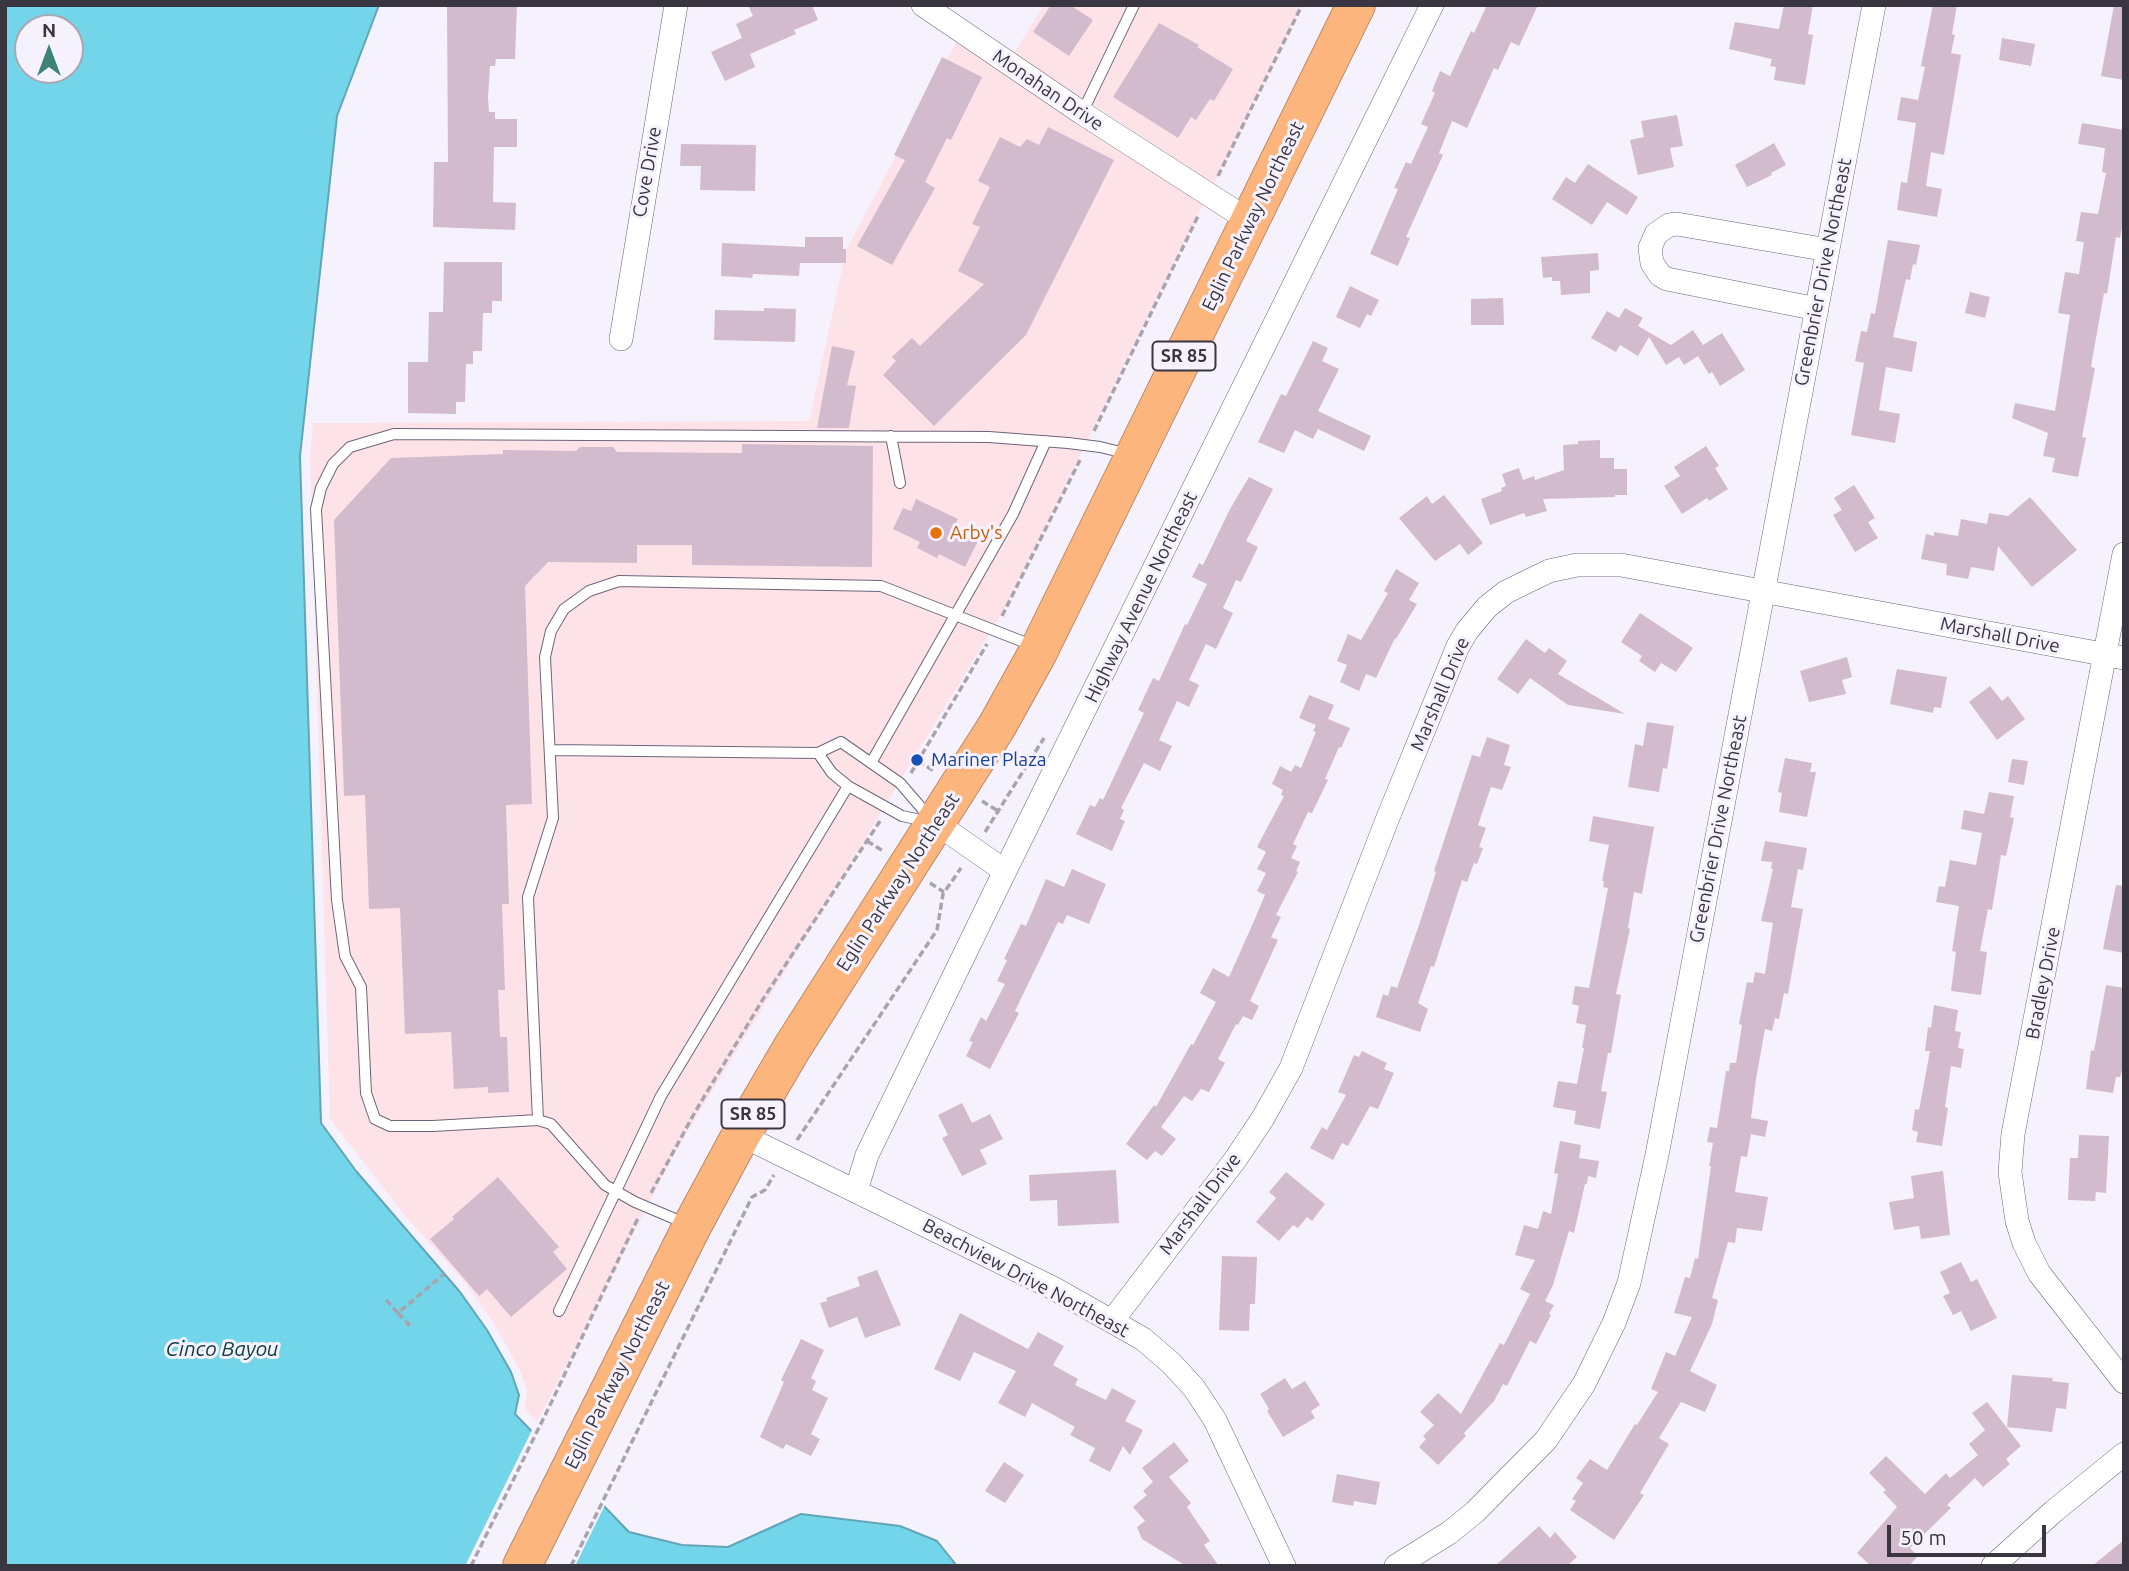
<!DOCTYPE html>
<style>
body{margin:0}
#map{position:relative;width:2129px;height:1571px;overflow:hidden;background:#f6f2fd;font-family:Ubuntu,sans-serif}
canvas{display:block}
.frame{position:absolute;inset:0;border:7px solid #3a3641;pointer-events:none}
.north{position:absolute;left:14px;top:14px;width:70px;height:70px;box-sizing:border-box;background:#f6f2fd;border:2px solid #aba7b2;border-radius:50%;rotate:0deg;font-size:19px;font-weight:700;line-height:28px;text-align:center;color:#3a3641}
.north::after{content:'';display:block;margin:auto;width:24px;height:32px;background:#3d837a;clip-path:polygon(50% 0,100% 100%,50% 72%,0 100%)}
.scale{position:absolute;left:1887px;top:1525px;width:159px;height:32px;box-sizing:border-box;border:4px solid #3a3641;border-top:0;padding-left:9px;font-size:21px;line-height:24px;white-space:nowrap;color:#3a3641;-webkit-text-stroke:5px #f6f2fd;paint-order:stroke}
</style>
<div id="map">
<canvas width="2129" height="1571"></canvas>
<div class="frame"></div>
<div class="north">N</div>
<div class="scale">50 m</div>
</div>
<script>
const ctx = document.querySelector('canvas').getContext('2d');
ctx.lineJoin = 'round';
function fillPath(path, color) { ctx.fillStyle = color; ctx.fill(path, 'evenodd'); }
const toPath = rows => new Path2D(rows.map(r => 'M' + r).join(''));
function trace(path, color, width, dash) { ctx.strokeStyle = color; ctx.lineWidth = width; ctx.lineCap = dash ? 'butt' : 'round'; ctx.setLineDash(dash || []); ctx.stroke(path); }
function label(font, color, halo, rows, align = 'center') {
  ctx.font = font + ' Ubuntu,sans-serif'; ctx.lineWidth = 6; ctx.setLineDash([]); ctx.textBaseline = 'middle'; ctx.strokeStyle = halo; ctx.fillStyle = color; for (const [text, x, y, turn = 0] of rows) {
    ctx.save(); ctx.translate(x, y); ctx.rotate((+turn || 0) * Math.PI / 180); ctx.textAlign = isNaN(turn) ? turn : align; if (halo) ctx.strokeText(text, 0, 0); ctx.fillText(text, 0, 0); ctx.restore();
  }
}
fillPath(toPath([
 [1044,5,1302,5,1214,184,1014,53],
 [956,42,1203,205,1004,610,674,1154,537,1422,525,1410,527,1390,519,1368,494,1324,466,1284,406,1217,330,1119,310,456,313,423,809,421,846,250]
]), '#fde3e8');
const water = toPath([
 [5,5,379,5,337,116,300,456,321,1123,356,1171,460,1292,487,1330,511,1372,519,1395,515,1414,629,1532,682,1545,728,1547,801,1514,900,1526,937,1541,957,1566,5,1566,5,5],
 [28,28,70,28,70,70,28,70,28,28]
]);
fillPath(water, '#72d5e9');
trace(water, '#61a5b7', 2);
fillPath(toPath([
 [533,1428,606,1503,575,1566,465,1566]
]), '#f6f2fd');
fillPath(toPath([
 [447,5,517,5,515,59,496,59,495,66,490,66,488,98,489,112,495,112,495,119,517,119,517,147,494,147,493,202,516,203,515,230,433,227,434,162,448,162],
 [748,5,812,5,818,20,794,30,796,34,750,54,755,67,725,81,711,52,742,38,736,24,753,16],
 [1051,5,1070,5,1093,20,1069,56,1033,32],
 [1487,5,1538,5,1519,46,1511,42,1498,70,1494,68,1467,128,1452,121,1439,153,1443,155,1406,237,1410,238,1398,266,1370,254,1398,189,1394,188,1406,162,1411,164,1428,127,1421,124,1435,93,1432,91,1440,71,1450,76,1471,31,1474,33],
 [1784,5,1813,5,1808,34,1813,35,1805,85,1774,80,1776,67,1770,66,1772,59,1729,49,1735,22,1779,29],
 [1933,5,1957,5,1952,34,1955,35,1951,53,1961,55,1944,155,1931,152,1926,186,1942,189,1937,217,1897,210,1901,182,1907,183,1916,123,1897,120,1901,97,1918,100,1925,67,1921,66],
 [2114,5,2124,5,2124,80,2101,76],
 [1159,23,1199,45,1197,47,1233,69,1214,101,1210,99,1196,120,1191,117,1178,138,1113,97],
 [2002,38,2035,44,2031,66,1999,60],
 [942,57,982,77,951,140,947,138,925,182,935,188,892,265,857,246,905,160,894,155],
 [1677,115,1683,146,1670,148,1674,167,1638,175,1630,140,1644,137,1641,121],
 [2082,123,2124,130,2124,217,2120,238,2116,237,2107,294,2104,293,2093,355,2091,367,2095,368,2082,437,2086,438,2078,477,2052,472,2055,458,2043,456,2048,433,2012,418,2015,403,2055,411,2070,315,2058,313,2065,272,2079,274,2084,242,2076,241,2081,212,2098,214,2106,173,2102,172,2105,148,2078,144],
 [1048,127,1114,160,1026,335,934,426,883,375,896,361,892,357,912,338,920,346,984,284,958,271,980,227,972,224,990,187,978,181,1000,137,1020,147,1027,139,1039,145],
 [1774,143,1786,165,1771,173,1772,175,1747,187,1735,165],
 [681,144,756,145,755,191,700,190,701,166,680,166],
 [1588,164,1638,197,1627,215,1607,202,1592,225,1552,199,1566,177,1575,183],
 [805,237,843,237,843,249,846,249,846,263,800,263,799,276,753,274,752,278,721,276,722,243,805,247],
 [1888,240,1920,245,1916,265,1913,264,1910,280,1906,279,1893,337,1917,342,1912,372,1886,367,1879,410,1900,414,1895,443,1851,435,1864,363,1855,361,1861,331,1867,332,1871,313,1875,314],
 [1598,253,1599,270,1590,271,1590,293,1561,295,1560,281,1552,281,1552,277,1543,278,1541,257],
 [444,262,502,262,502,301,492,301,492,313,483,313,482,351,473,351,473,364,466,364,465,402,456,402,456,414,408,413,408,362,428,362,429,312,443,312],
 [1350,286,1379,300,1371,316,1367,314,1360,328,1336,317],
 [1970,292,1990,297,1985,318,1965,313],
 [1503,298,1504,325,1471,325,1471,299],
 [764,308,796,309,795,342,714,340,715,310,764,311],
 [1625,308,1643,318,1638,326,1671,345,1693,330,1703,345,1722,333,1745,370,1720,386,1712,372,1709,374,1698,356,1684,365,1679,357,1666,365,1649,337,1638,356,1620,345,1616,352,1591,338,1607,311,1619,318],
 [1313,341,1328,348,1322,361,1339,369,1318,411,1371,436,1364,451,1318,429,1313,439,1295,430,1284,453,1258,442,1281,394,1286,396],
 [832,346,855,351,847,385,856,386,849,428,817,428],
 [1600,440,1600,458,1614,458,1614,469,1627,469,1627,495,1615,495,1615,497,1543,499,1547,511,1526,517,1524,513,1490,525,1481,499,1502,491,1501,488,1506,486,1502,474,1519,468,1523,480,1534,476,1535,480,1564,470,1563,445,1578,444,1578,441],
 [742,444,873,446,872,567,692,565,692,545,637,545,637,563,548,562,525,586,532,804,506,805,509,904,502,904,505,990,498,990,500,1037,507,1037,509,1092,488,1093,488,1087,454,1089,451,1032,405,1034,400,908,369,909,365,795,344,796,334,520,391,458,503,454,503,450,576,451,580,447,613,447,617,452,742,453],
 [1706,446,1719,466,1715,468,1728,489,1709,501,1707,498,1682,514,1664,486,1680,476,1674,467],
 [1249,477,1273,489,1246,541,1258,547,1241,582,1236,580,1223,608,1233,613,1216,649,1206,644,1189,680,1199,685,1189,707,1177,701,1159,740,1172,746,1160,771,1144,763,1121,808,1124,810,1120,819,1125,821,1112,851,1076,834,1090,805,1095,807,1100,798,1103,800,1144,713,1138,710,1153,678,1159,681,1185,624,1187,625,1207,584,1192,577,1199,563,1203,565,1230,509],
 [1854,485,1875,518,1868,522,1878,538,1855,552,1833,515,1842,510,1834,498],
 [1444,495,1483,543,1468,555,1460,544,1435,561,1399,518,1427,496,1432,504],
 [2030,497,2077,550,2032,587,1998,546,1994,571,1971,567,1968,579,1946,575,1947,564,1921,559,1926,534,1934,536,1934,532,1958,536,1961,519,1987,524,1989,513,2008,516],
 [916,499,958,519,955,525,980,537,965,567,939,554,937,558,917,548,920,542,893,529,903,508,911,511],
 [1396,569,1419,583,1409,600,1417,604,1396,639,1395,638,1376,678,1366,674,1359,691,1340,682,1347,665,1337,661,1348,634,1361,640,1388,593,1384,591],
 [1640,613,1693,648,1676,672,1661,663,1655,672,1639,661,1642,656,1621,642],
 [1526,639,1545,653,1549,648,1567,661,1558,674,1625,714,1568,705,1530,678,1518,694,1497,679],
 [1847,657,1852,677,1842,680,1846,694,1809,702,1800,671],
 [1897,669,1947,677,1941,708,1934,707,1933,713,1890,704],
 [1990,686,2002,701,2008,696,2025,719,1997,740,1969,702],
 [1309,695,1334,705,1328,719,1350,728,1341,748,1339,747,1325,779,1328,780,1312,813,1308,812,1293,844,1297,846,1291,858,1300,862,1296,871,1298,872,1276,915,1281,917,1271,937,1278,940,1250,1001,1259,1006,1252,1020,1243,1016,1238,1025,1236,1024,1218,1059,1225,1063,1209,1092,1201,1089,1192,1101,1184,1096,1161,1127,1176,1139,1162,1156,1155,1151,1147,1160,1126,1144,1154,1105,1156,1107,1191,1044,1193,1045,1216,1002,1200,993,1213,968,1229,977,1254,921,1265,895,1257,891,1266,873,1257,869,1266,852,1257,847,1284,796,1281,795,1283,790,1272,784,1280,766,1291,772,1295,765,1301,768,1316,732,1313,731,1316,725,1299,718],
 [1647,722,1674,726,1667,769,1663,768,1659,792,1628,787,1635,744,1643,746],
 [1487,737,1510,745,1504,765,1511,767,1502,790,1491,787,1478,825,1486,828,1479,847,1483,848,1477,864,1474,863,1467,882,1462,880,1434,967,1431,966,1418,1003,1428,1009,1420,1032,1376,1017,1383,994,1388,996,1391,986,1397,988,1420,922,1436,872,1434,871,1472,755,1480,757],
 [1785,758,1812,763,1810,772,1816,772,1807,817,1779,812,1782,793,1778,792],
 [2012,759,2028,761,2024,785,2008,782],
 [1989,792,2014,796,2010,817,2014,818,2006,856,2001,855,1992,910,1988,909,1980,951,1987,952,1981,995,1951,991,1956,952,1952,951,1959,906,1936,902,1939,886,1945,887,1950,860,1976,865,1982,833,1961,829,1964,810,1984,814],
 [1593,816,1654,827,1642,894,1634,892,1628,928,1630,929,1616,994,1621,995,1611,1053,1608,1053,1601,1091,1607,1092,1600,1129,1574,1124,1576,1111,1553,1107,1558,1081,1577,1084,1584,1048,1582,1048,1586,1025,1576,1023,1579,1006,1572,1004,1575,986,1589,988,1608,888,1603,887,1604,881,1602,881,1609,845,1589,841],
 [1765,841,1807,848,1803,870,1798,869,1791,907,1803,909,1788,994,1784,993,1779,1019,1775,1018,1772,1031,1765,1029,1756,1079,1751,1118,1768,1121,1765,1137,1751,1134,1747,1157,1741,1156,1735,1192,1768,1197,1762,1231,1737,1228,1735,1243,1728,1242,1712,1298,1718,1300,1712,1324,1690,1371,1717,1385,1705,1412,1681,1402,1659,1438,1669,1444,1640,1493,1644,1495,1614,1540,1570,1510,1576,1501,1572,1499,1583,1483,1576,1478,1590,1459,1607,1470,1635,1424,1637,1425,1658,1392,1651,1389,1666,1352,1675,1356,1692,1317,1674,1313,1685,1277,1690,1278,1695,1258,1698,1259,1711,1166,1709,1166,1713,1143,1707,1142,1710,1127,1717,1128,1726,1071,1729,1071,1730,1063,1736,1063,1742,1025,1739,1024,1747,982,1753,983,1755,972,1765,974,1773,923,1761,921,1773,869,1771,869,1772,862,1761,861],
 [1072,869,1106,884,1089,924,1067,915,1063,924,1058,922,1015,1011,1019,1013,990,1069,966,1056,973,1042,969,1041,981,1017,986,1021,1005,984,997,981,1007,960,1004,959,1021,924,1026,926,1046,879,1064,887],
 [2116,885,2124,886,2124,953,2103,949],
 [2106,985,2124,988,2124,1070,2122,1070,2120,1077,2116,1077,2113,1093,2086,1089,2091,1050,2094,1051],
 [1934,1005,1958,1010,1955,1031,1961,1032,1958,1048,1964,1049,1961,1068,1951,1066,1945,1107,1948,1108,1942,1146,1916,1142,1918,1132,1912,1130,1915,1109,1919,1110,1930,1051,1925,1051,1928,1027,1931,1028],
 [1362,1051,1387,1063,1384,1069,1394,1073,1378,1109,1370,1106,1348,1146,1342,1143,1333,1160,1310,1148,1322,1127,1327,1130,1346,1095,1338,1092,1354,1055,1359,1057],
 [962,1103,972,1123,990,1114,1003,1139,980,1150,987,1164,962,1176,942,1138,948,1135,938,1115],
 [2079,1135,2109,1136,2106,1193,2096,1192,2095,1201,2068,1200,2070,1158,2078,1158],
 [1560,1141,1581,1145,1579,1158,1599,1161,1596,1178,1588,1176,1587,1184,1585,1184,1574,1233,1569,1231,1553,1285,1545,1301,1554,1305,1549,1314,1551,1315,1536,1344,1530,1341,1507,1386,1503,1384,1494,1401,1464,1433,1466,1436,1438,1465,1419,1447,1426,1439,1423,1436,1434,1425,1420,1412,1438,1393,1461,1414,1500,1343,1504,1345,1530,1294,1520,1289,1535,1260,1515,1255,1524,1225,1538,1229,1543,1211,1551,1214,1558,1174,1554,1173],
 [1116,1170,1119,1223,1058,1226,1057,1200,1030,1201,1029,1175],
 [1943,1171,1950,1235,1921,1239,1919,1226,1894,1230,1889,1202,1914,1198,1911,1176],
 [1286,1172,1325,1204,1312,1221,1307,1217,1298,1228,1293,1225,1279,1241,1256,1222,1276,1198,1269,1192],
 [498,1177,559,1247,553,1252,567,1269,511,1317,487,1289,479,1296,430,1239,454,1219,452,1217],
 [1222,1256,1257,1257,1255,1304,1250,1304,1249,1331,1219,1330],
 [1961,1262,1971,1282,1977,1279,1997,1318,1971,1331,1961,1311,1953,1315,1943,1296,1950,1293,1940,1272],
 [877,1270,901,1325,865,1338,857,1317,829,1328,820,1303,827,1301,826,1298,860,1286,857,1277],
 [960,1313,1028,1349,1038,1332,1064,1346,1053,1365,1078,1379,1075,1385,1106,1400,1112,1388,1136,1401,1125,1421,1143,1430,1130,1455,1123,1446,1110,1472,1089,1461,1095,1448,1070,1435,1075,1427,1032,1403,1025,1417,998,1403,1016,1371,974,1352,960,1381,934,1369],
 [801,1339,824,1350,811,1378,816,1381,812,1390,828,1398,811,1434,820,1439,811,1456,786,1444,783,1449,760,1437,784,1382,781,1380],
 [2012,1375,2053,1378,2052,1381,2069,1383,2066,1409,2056,1408,2052,1432,2007,1427],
 [1285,1378,1292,1389,1305,1381,1320,1405,1311,1411,1315,1418,1283,1437,1267,1411,1269,1409,1260,1394],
 [1987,1402,2021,1446,2006,1459,2010,1464,1983,1487,1975,1478,1947,1505,1951,1508,1910,1548,1918,1556,1909,1566,1871,1566,1857,1553,1897,1507,1883,1492,1886,1490,1869,1473,1886,1456,1925,1494,1946,1473,1950,1478,1978,1455,1969,1444,1985,1430,1972,1413],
 [1174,1442,1189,1461,1169,1477,1191,1503,1187,1507,1210,1541,1204,1545,1219,1566,1186,1566,1142,1539,1137,1527,1145,1521,1133,1507,1147,1495,1143,1491,1153,1482,1142,1468],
 [1004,1462,1024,1475,1005,1503,985,1491],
 [1337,1474,1380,1482,1376,1505,1354,1501,1353,1506,1332,1502],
 [1539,1526,1550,1538,1555,1532,1577,1557,1567,1566,1495,1566],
 [2124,1540,2124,1566,2092,1566]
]), '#d3bbce');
const lane = toPath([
 [1082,113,1134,5],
 [891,436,900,483],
 [551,750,818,753,841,742,900,783,931,819],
 [818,753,832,773,848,786,902,816,926,821],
 [871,763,1013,514,1046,441],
 [538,1120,528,897,553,818,545,657,551,631,564,609,589,591,619,581,881,586,1034,646],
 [687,1224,635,1202,605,1185,551,1124,538,1120,433,1126,390,1126,375,1119,366,1093,361,987,345,956,337,900,316,509,321,488,333,464,350,447,394,434,989,437,1068,443,1100,447,1129,454],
 [559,1311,661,1096,848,786]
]);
const street = toPath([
 [923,5,1082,113,1250,221],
 [1817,309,1667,279,1660,275,1652,263,1650,248,1656,234,1669,225,1677,224,1828,250],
 [621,339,676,5],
 [2124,554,2013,1134,2010,1172,2017,1221,2024,1243,2039,1273,2124,1382],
 [936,823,1005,871],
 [741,1135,1053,1288,1143,1339,1171,1363,1194,1388,1215,1420,1284,1566],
 [856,1191,867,1155,1005,871,1432,5],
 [1112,1321,1235,1160,1263,1118,1291,1068,1387,820,1458,646,1467,631,1487,607,1506,592,1549,571,1577,565,1621,565,2124,658],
 [1396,1566,1449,1533,1475,1512,1546,1440,1584,1384,1614,1323,1629,1283,1657,1155,1874,5],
 [1993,1566,2054,1511,2124,1454]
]);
const highway = toPath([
 [522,1566,692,1226,741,1135,792,1048,997,726,1037,654,1356,5]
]);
trace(lane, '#6d647c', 12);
trace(street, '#6d647c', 24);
trace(highway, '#b88968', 40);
trace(toPath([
 [1218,176,1302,5],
 [1094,431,1199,214],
 [1002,616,1080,460],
 [918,761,934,771],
 [911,773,987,644],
 [982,801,998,811],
 [985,832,1044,738],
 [867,841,883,851],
 [930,883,944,892],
 [797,1140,937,930,943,894,961,868],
 [651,1193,695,1112,763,999,880,821],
 [386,1300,398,1313,444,1274],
 [398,1313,412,1328],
 [471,1566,553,1399,638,1218],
 [571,1566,752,1197,765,1190,774,1175]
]), '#a8a4af', 3.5, [7, 3.5]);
trace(lane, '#fff', 10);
trace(street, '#fff', 23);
trace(highway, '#fcb57d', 38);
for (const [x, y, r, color] of [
 [936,533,7,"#e8710a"],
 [917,760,7,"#1a4fb4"]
]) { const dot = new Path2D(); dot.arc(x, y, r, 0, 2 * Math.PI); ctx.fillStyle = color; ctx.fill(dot); trace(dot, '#f6f2fd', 2.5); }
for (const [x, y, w] of [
 [1184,356,63],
 [753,1114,63]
]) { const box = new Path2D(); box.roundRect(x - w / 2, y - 14.5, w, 29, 5); ctx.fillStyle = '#f6f2fd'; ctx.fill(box); trace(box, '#3a3641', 2); }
label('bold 18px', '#3a3641', null, [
 ["SR 85",1184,356],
 ["SR 85",753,1114]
]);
label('19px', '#3a3641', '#f6f2fd', [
 ["Monahan Drive",1048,90,34],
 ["Cove Drive",647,172,-80],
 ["Eglin Parkway Northeast",1253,216,-64],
 ["Greenbrier Drive Northeast",1823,272,-79],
 ["Highway Avenue Northeast",1141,597,-64],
 ["Marshall Drive",2000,635,11],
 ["Marshall Drive",1440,694,-67],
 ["Greenbrier Drive Northeast",1718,829,-79],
 ["Eglin Parkway Northeast",898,882,-57],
 ["Bradley Drive",2043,983,-79],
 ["Marshall Drive",1200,1204,-53],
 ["Beachview Drive Northeast",1026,1278,28],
 ["Eglin Parkway Northeast",617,1375,-63]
]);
label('19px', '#c56008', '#f6f2fd', [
 ["Arby's",950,533]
], 'left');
label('19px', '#164399', '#f6f2fd', [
 ["Mariner Plaza",931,760]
], 'left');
label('italic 21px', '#0a3a43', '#f6f2fd', [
 ["Cinco Bayou",222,1349]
]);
</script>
